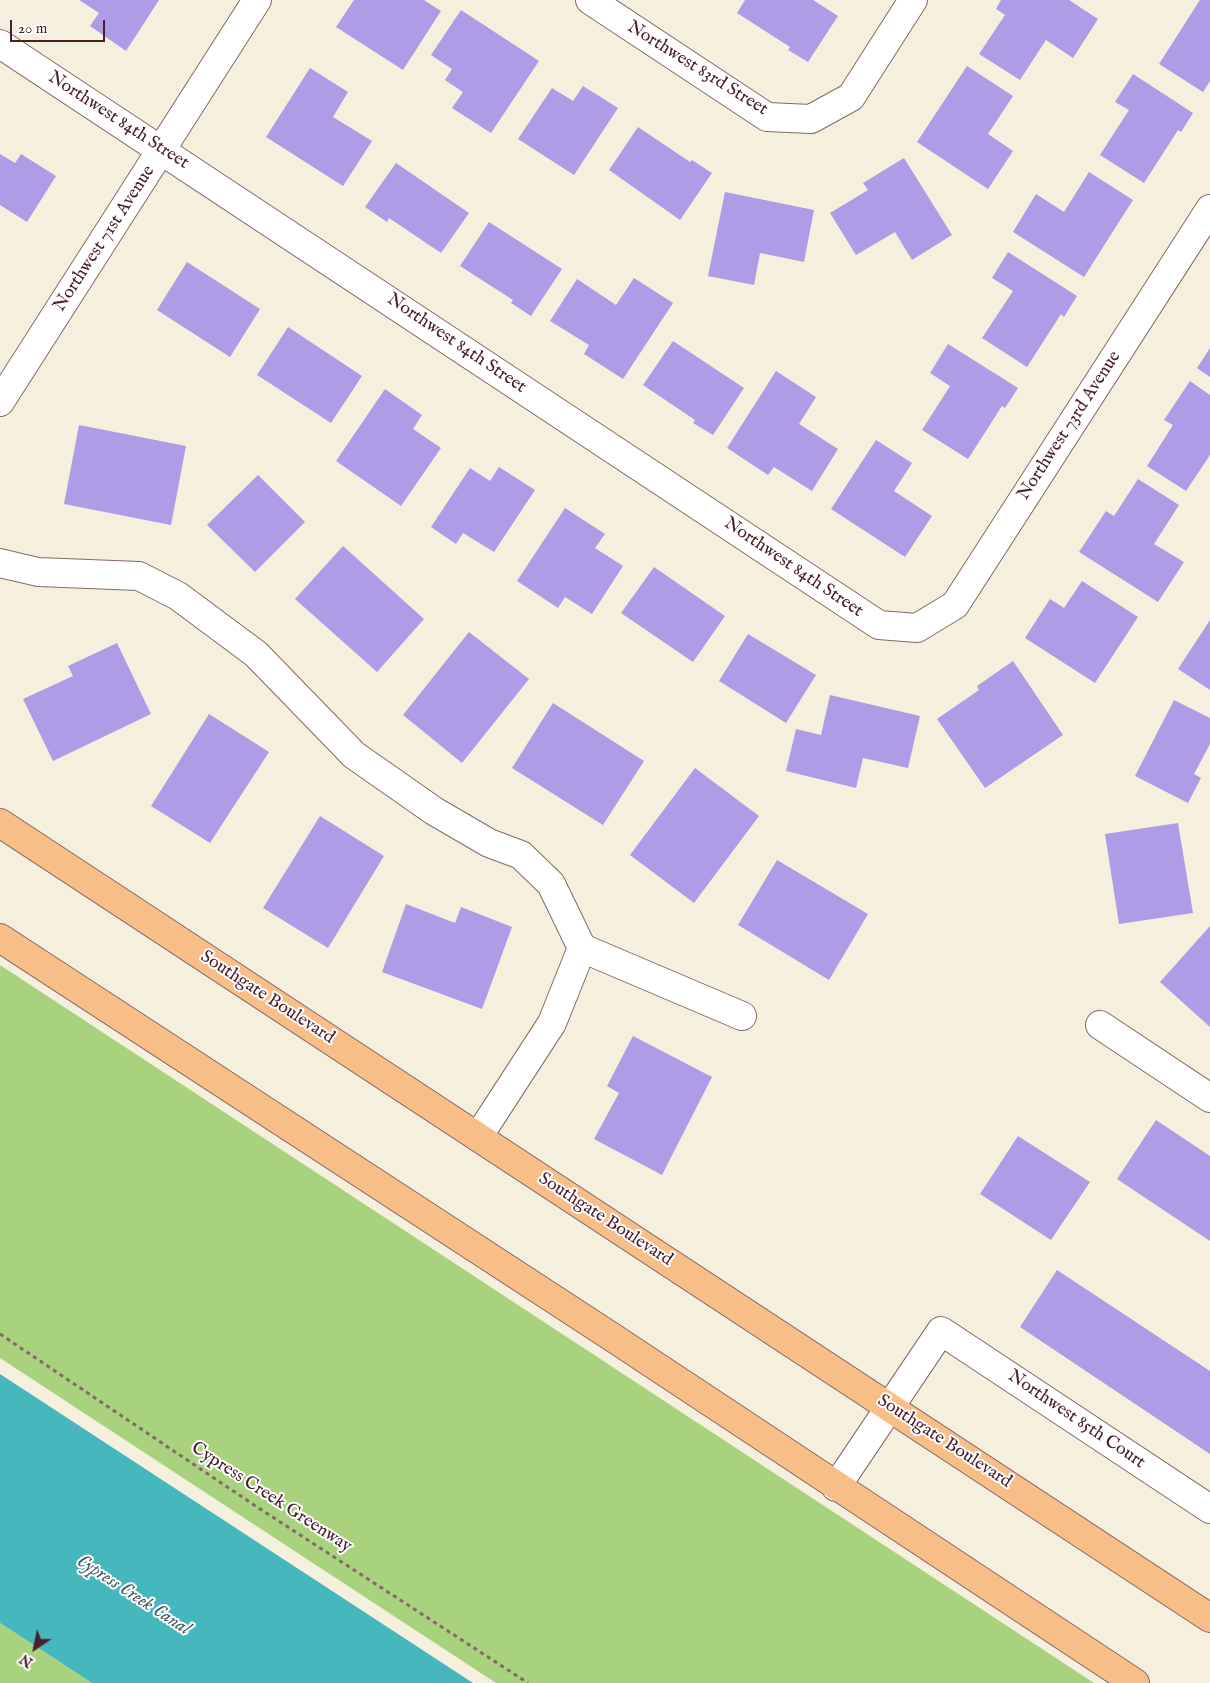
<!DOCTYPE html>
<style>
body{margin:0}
#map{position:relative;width:1210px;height:1683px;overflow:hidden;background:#f5efde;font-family:"IM FELL English",serif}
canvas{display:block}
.north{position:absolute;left:10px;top:1623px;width:50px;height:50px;-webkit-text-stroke:4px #fff;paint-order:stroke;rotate:214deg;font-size:14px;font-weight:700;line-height:20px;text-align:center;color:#4a1f2b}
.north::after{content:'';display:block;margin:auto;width:18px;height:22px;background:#4a1f2b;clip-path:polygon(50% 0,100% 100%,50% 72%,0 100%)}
.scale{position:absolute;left:10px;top:20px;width:95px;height:22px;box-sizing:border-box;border:2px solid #4a1f2b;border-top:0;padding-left:6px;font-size:15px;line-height:18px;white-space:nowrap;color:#4a1f2b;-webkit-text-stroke:4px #fff;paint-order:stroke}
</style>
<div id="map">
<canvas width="1210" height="1683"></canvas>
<div class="north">N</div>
<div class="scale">20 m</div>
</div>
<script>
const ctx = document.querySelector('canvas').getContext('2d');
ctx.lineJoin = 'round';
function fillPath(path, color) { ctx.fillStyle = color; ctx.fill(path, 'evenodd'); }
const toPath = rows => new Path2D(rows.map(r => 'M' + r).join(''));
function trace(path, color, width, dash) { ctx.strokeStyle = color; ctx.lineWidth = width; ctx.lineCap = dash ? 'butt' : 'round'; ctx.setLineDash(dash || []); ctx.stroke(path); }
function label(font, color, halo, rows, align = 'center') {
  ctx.font = font + ' "IM FELL English",serif'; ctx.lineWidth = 4; ctx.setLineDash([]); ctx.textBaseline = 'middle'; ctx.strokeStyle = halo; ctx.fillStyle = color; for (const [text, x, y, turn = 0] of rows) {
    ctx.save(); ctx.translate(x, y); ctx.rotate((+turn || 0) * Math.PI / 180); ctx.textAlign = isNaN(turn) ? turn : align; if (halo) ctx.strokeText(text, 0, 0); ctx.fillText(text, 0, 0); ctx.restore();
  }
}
fillPath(toPath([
 [0,965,1094,1683,496,1683,0,1358],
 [0,1623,12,1631,92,1683,0,1683]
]), '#a8d27d');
fillPath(toPath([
 [0,1374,473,1683,92,1683,0,1623]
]), '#47b7be');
fillPath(toPath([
 [79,0,159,0,126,51,90,26,99,13],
 [354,0,424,0,441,11,403,70,336,27],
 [745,0,813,0,838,16,808,62,788,50,790,47,737,13],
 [1001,0,1069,0,1098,19,1073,58,1046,40,1020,80,979,54,1005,15,996,9],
 [1200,0,1210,0,1210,81,1203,92,1159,64],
 [461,10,539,61,491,133,452,108,463,92,445,80,452,69,431,55],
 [967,66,1013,96,988,134,1013,151,988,189,917,142],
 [310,68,348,92,333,117,372,141,343,186,266,137],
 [1133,74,1193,113,1181,132,1178,130,1144,183,1100,155,1129,110,1115,102],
 [583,86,618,108,574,175,518,139,552,88,573,101],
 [638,127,690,162,692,160,712,173,680,220,609,170],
 [0,154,15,163,21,154,56,176,27,222,0,205],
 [904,158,952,235,912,260,895,232,856,255,830,213,868,190,863,183],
 [396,163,469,213,441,253,389,218,387,222,365,207],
 [1089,172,1133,200,1084,277,1013,232,1036,194,1064,212],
 [725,192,814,210,804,262,760,253,754,285,708,276],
 [489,222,562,269,531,316,511,303,513,300,460,266],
 [1008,252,1077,296,1064,317,1061,314,1027,367,982,338,1013,291,992,278],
 [187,262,260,309,230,357,157,310],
 [634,278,673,303,623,379,584,354,589,345,550,321,577,279,616,305],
 [288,327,362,376,331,423,257,375],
 [673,341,744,388,713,435,693,423,695,420,643,385],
 [948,344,1018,388,1005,408,1002,406,968,459,922,430,950,386,930,373],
 [1210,348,1210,377,1197,368],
 [776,371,816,397,799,424,838,449,812,491,774,467,768,475,727,448],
 [1190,381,1210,395,1210,455,1186,491,1147,466,1173,425,1164,420],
 [385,389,422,415,413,429,441,448,401,506,336,461],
 [79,425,186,446,171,525,64,504],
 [876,440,912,463,894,491,932,516,905,557,831,509],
 [499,467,535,490,494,552,463,533,456,544,431,527,470,468,490,481],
 [258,475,305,522,255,572,207,525],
 [1138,479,1179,505,1154,544,1184,562,1158,602,1079,552,1106,511,1114,516],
 [565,508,605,534,595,548,623,566,592,614,565,597,558,608,517,581],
 [343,546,424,619,377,672,295,599],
 [654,567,725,616,693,662,621,613],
 [1082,581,1138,617,1095,683,1025,638,1050,599,1064,608],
 [1210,620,1210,690,1178,669],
 [469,632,529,679,462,763,403,715],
 [748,634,816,675,786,723,719,681],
 [117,643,151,714,53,761,23,699,73,676,68,666],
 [1013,661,1063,735,985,788,937,719,979,690,977,686],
 [830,695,920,716,908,768,863,758,856,788,786,771,796,729,821,735],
 [1174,700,1210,718,1210,744,1194,774,1201,778,1188,803,1135,776],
 [553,703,644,761,603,825,512,768],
 [209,714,269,752,210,843,151,806],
 [695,768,759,816,694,903,630,855],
 [320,816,384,856,328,948,263,908],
 [1178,823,1193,913,1119,924,1105,834],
 [777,860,868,914,829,980,738,925],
 [406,904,455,923,461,907,512,927,482,1009,382,972],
 [1210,926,1210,1027,1160,982],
 [633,1036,712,1077,662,1175,594,1139,619,1093,607,1086],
 [1156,1120,1210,1156,1210,1241,1117,1179],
 [1018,1136,1090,1182,1051,1240,980,1194],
 [1057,1270,1210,1371,1210,1454,1020,1327]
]), '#ae9ce7');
const minor = toPath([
 [590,0,767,117,811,119,851,97,913,0],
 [0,44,879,625,917,628,955,605,1210,209],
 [0,402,257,0],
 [0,563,38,572,139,576,178,596,256,654,354,755,434,811,489,843,521,855,551,884,582,948,552,1023,478,1137],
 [582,948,742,1016],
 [1100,1025,1210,1098],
 [836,1487,941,1331,1210,1509]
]);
const major = toPath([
 [0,823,1210,1618],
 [0,938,615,1339,1135,1683]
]);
trace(minor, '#86686a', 30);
trace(major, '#86686a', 30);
trace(toPath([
 [0,1334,254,1505,528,1683]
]), '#86686a', 3, [4, 4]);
trace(minor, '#fff', 28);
trace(major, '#f7be88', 28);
label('18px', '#4a1f2b', '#fff', [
 ["Northwest 83rd Street",697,69,32],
 ["Northwest 84th Street",118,121,33],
 ["Northwest 71st Avenue",105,239,-57],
 ["Northwest 84th Street",456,344,34],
 ["Northwest 73rd Avenue",1070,426,-57],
 ["Northwest 84th Street",793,568,34],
 ["Southgate Boulevard",267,998,33],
 ["Southgate Boulevard",605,1220,33],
 ["Northwest 85th Court",1076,1420,34],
 ["Southgate Boulevard",944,1442,33],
 ["Cypress Creek Greenway",271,1498,33]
]);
label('italic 19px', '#495c66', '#fff', [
 ["Cypress Creek Canal",133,1596,33]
]);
</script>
